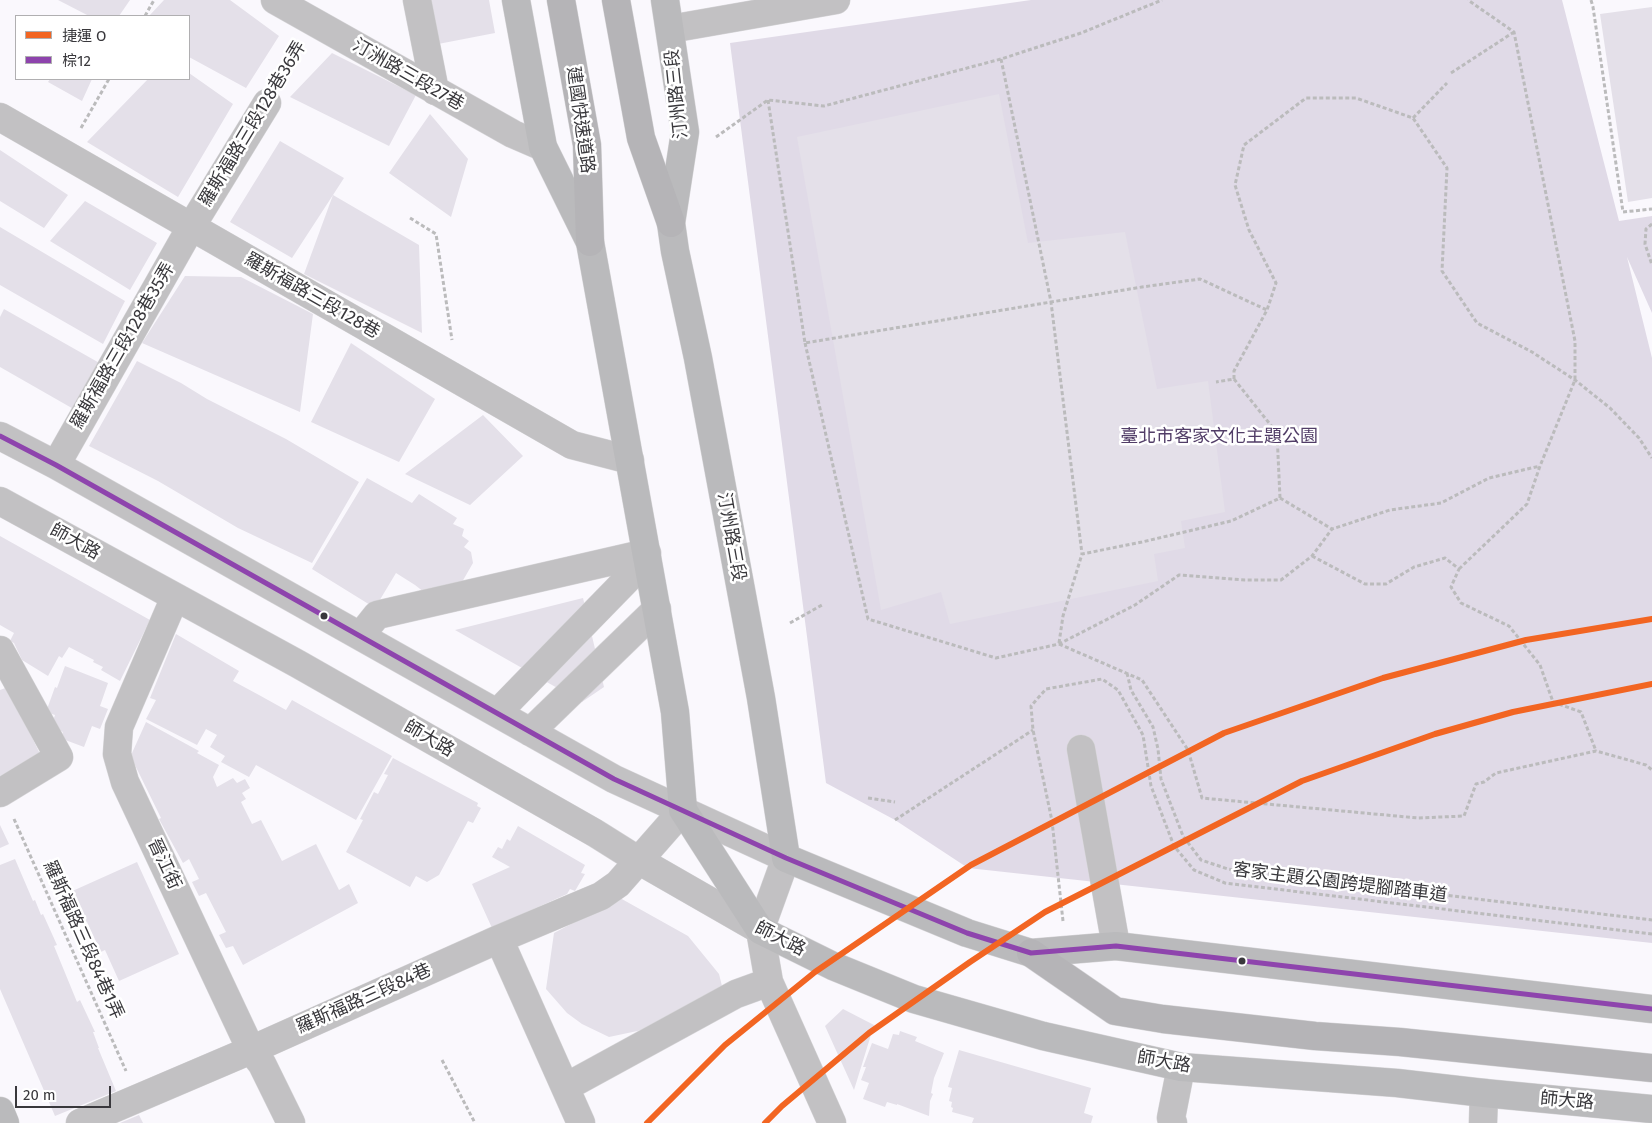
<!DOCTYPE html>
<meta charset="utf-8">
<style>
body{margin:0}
#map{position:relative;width:1652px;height:1123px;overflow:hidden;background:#faf8fd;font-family:"Fira Sans","Noto Sans TC",sans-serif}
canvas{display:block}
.legend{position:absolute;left:15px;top:15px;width:175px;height:65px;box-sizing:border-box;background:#fff;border:1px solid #b0afb1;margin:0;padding:6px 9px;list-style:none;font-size:15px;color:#39383c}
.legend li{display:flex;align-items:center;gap:10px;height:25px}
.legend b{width:25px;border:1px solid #b0afb1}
.scale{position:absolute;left:15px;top:1086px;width:96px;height:22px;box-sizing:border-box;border:2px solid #39383c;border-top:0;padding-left:6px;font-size:15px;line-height:18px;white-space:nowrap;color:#39383c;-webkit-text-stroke:4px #fff;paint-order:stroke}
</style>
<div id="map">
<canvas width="1652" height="1123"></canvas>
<ul class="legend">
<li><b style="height:6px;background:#f26522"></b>捷運 O</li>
<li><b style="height:6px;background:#8e44ad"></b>棕12</li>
</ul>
<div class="scale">20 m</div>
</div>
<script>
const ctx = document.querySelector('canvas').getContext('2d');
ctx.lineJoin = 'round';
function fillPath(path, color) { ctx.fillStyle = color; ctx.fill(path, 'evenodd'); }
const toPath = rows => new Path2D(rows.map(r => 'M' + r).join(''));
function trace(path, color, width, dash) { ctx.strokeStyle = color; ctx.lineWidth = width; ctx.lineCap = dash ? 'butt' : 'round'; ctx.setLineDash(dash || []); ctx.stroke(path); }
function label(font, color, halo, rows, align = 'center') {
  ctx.font = font + ' "Fira Sans","Noto Sans TC",sans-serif'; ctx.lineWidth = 5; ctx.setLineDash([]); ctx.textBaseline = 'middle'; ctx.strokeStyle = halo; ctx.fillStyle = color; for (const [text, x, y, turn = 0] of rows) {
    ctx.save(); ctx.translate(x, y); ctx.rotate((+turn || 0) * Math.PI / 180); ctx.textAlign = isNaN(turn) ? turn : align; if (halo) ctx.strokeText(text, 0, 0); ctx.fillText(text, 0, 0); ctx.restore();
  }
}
fillPath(toPath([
 [1031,0,1562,0,1619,221,1652,216,1652,313,1627,257,1652,358,1652,943,968,868,895,820,826,783,730,43]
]), '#e0dae7');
fillPath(toPath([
 [58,0,130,0,119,16,89,16],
 [164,0,230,0,279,36,246,88,189,57,189,16,149,16],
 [424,0,489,0,495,33,433,45],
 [1652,7,1652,198,1628,202,1600,14],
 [332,53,416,95,389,146,290,97],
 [189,73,233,104,178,197,87,142,148,79,189,79],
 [50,79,92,79,82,101,48,82],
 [999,94,1028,243,1125,232,1157,389,1208,381,1225,512,1181,521,1185,548,1154,554,1158,581,950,624,941,592,881,610,797,137],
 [430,114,468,159,451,217,389,173],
 [280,141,344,178,333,195,419,245,422,333,304,274,333,195,292,258,230,222],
 [0,150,68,195,44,228,0,201],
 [85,201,157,243,130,290,50,241],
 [0,227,125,301,103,344,0,285],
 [185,276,241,277,313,314,300,412,142,343],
 [4,309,103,365,77,411,0,367,0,317],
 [351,343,435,399,399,462,311,422],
 [137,361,181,383,207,399,286,439,359,482,312,563,238,528,158,481,89,446],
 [483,415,523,456,470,505,405,474],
 [367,478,412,503,419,494,457,518,453,524,464,529,462,536,469,541,464,547,471,552,473,563,458,589,429,596,415,585,396,573,375,608,312,569],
 [0,536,150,620,120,681,101,670,103,667,93,662,94,660,69,647,62,658,59,656,48,676,22,660,14,643,10,641,14,633,0,625],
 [583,598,604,687,582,702,455,630],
 [176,634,239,671,233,681,259,695,286,710,292,700,392,756,356,820,256,765,249,777,221,762,225,756,210,747,217,735,206,729,197,745,146,719,156,700,150,698],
 [65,666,108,683,100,706,108,709,100,729,92,726,84,747,60,738,63,732,51,727,55,715,46,712,55,687,57,688],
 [8,687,40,754,0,781,0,690],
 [146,722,199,751,197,753,219,765,213,777,217,787,233,778,237,783,245,779,250,788,242,793,246,799,241,802,252,824,261,820,282,861,316,844,339,890,349,884,358,903,243,965,233,946,226,948,219,935,226,932,206,893,199,896,192,882,199,879,189,859,183,863,159,819,161,818,132,759,132,753],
 [393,758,478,803,477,806,481,808,473,823,468,821,439,875,427,882,416,876,410,887,346,852,363,820,360,819,374,792,378,794,388,775,384,774],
 [0,825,9,844,0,848],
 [518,826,585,865,581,873,585,874,575,891,570,889,567,894,492,928,472,884,510,867,492,857,498,847,502,849,507,839,510,841],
 [15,859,33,901,35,900,41,915,43,914,57,945,54,946,77,1002,80,1000,95,1032,93,1032,99,1048,98,1048,116,1091,55,1116,0,989,0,865],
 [137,862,179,954,119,981,105,950,101,952,87,922,83,924,68,893],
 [620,898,688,936,719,974,722,986,706,1004,642,1030,609,1037,582,1024,567,1013,546,989,554,933],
 [843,1009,874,1025,854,1090,825,1026],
 [900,1031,917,1037,915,1041,944,1053,934,1078,931,1093,933,1094,930,1101,929,1116,897,1104,897,1105,887,1102,885,1107,863,1099,869,1083,861,1080,866,1067,863,1067,872,1043,888,1049,893,1034,899,1035],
 [959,1050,1091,1088,1084,1113,1093,1116,1091,1123,972,1123,974,1118,952,1112,953,1108,951,1107,952,1102,949,1101,952,1088,948,1087],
 [139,1115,143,1123,120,1123]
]), '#e4e0e9');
const minor = toPath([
 [275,0,513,134,543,147],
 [417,0,435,91],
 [670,29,836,0],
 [0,117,572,445,630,460],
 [0,436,56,465,614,779,786,858,760,930],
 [56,465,191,227,267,103],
 [0,501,298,664,595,833,638,860,760,930],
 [175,597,119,727,117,754,125,782,251,1050,262,1064,291,1123],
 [361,635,377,615,647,553],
 [0,650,59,757,0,793],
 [498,712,647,559],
 [530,732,657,609],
 [1081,749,1116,946],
 [760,930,769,982,832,1123],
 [499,939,581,1123],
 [566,1087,736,994,769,982],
 [80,1123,251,1050,499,939,601,896,618,884,683,810],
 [1173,1123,1171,1118,1181,1067],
 [1483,1123,1484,1093]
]);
const major = toPath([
 [516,0,543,147,590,242,675,712,683,810,760,930,833,966,914,999,1043,1036,1181,1067,1397,1083,1484,1093,1652,1109],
 [665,0,685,132,671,223,675,251,698,358,761,698,786,858,967,933,1031,953,1116,946,1652,1009],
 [0,1111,5,1123]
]);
const highway = toPath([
 [561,0,587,145,590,242],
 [616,0,641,138,671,223],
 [1031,953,1115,1011,1163,1019,1315,1036,1400,1042,1652,1068]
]);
trace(minor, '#d7d6d9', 29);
trace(major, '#d7d6d9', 29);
trace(highway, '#d7d6d9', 29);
trace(toPath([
 [1591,0,1593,7,1623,212,1652,209],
 [145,16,154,0],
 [1001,59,1051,302,1142,287,1200,279,1267,310],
 [1451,73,1514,32],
 [282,78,299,48],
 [768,100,805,343,1051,302,1082,554],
 [1413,118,1447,83],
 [81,128,109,79],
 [716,137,768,100,824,106,1001,59,1081,33,1162,0],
 [410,218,436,234,452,340],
 [1652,224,1646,229,1645,244,1652,265],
 [805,343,868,619,996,658,1059,644,1135,605,1179,575,1245,580,1281,580,1312,556,1332,529],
 [1234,379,1234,371,1267,310,1276,283,1249,230,1235,185,1244,145,1306,98,1356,98,1413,118,1447,168,1442,271,1477,323,1532,352,1575,380,1610,408,1639,438,1652,458],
 [1280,498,1332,529,1390,510,1441,503,1489,478,1540,466],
 [1312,556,1365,584,1386,584,1414,567,1445,558,1459,569,1451,587,1461,603,1509,626,1540,665,1553,702,1581,712,1596,751],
 [1459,569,1527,504,1540,466,1575,380,1575,341,1514,32,1468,0],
 [790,623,822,605],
 [1059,643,1063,616,1082,554,1142,542,1231,521,1280,498,1277,433,1234,379,1216,382],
 [1059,644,1142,680,1188,750,1202,798,1418,818,1464,816,1476,784,1484,782,1496,773,1596,751,1646,765,1652,770],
 [1127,673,1131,690,1153,727,1158,749,1161,779,1183,836,1201,860,1228,869,1652,920],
 [868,798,895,802],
 [14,819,126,1071],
 [895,820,1033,730],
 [1063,921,1052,821,1033,730,1031,706,1046,689,1102,679,1118,690,1143,735,1151,786,1174,846,1194,870,1225,883,1652,934],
 [442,1060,475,1123]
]), '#bbbbbc', 3, [4, 2.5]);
trace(minor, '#c2c1c3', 28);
trace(major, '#bababc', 28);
trace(highway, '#b5b4b7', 28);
trace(toPath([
 [0,436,56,465,614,779,786,858,967,933,1031,953,1116,946,1652,1009]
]), '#8e44ad', 5);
trace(toPath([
 [647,1123,725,1045,815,972,971,865,1224,733,1383,678,1526,640,1652,619],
 [765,1123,782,1106,869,1033,970,962,1045,912,1302,781,1435,734,1513,712,1652,684]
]), '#f26522', 6);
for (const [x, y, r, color] of [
 [324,616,4.5,"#39383c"],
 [1242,961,4.5,"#39383c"]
]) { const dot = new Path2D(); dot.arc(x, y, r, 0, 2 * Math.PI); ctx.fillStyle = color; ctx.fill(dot); trace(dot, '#fff', 2); }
label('18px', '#39383c', '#fff', [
 ["汀洲路三段27巷",408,75,30],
 ["汀州路三段",677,94,-96],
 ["建國快速道路",580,120,82],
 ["羅斯福路三段128巷36弄",253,124,-59],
 ["羅斯福路三段128巷",312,296,30],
 ["羅斯福路三段128巷35弄",123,346,-60],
 ["汀州路三段",731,537,80],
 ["師大路",75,542,29],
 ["師大路",429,739,30],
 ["晉江街",164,864,65],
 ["客家主題公園跨堤腳踏車道",1340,883,7],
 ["師大路",780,939,27],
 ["羅斯福路三段84巷1弄",83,940,66],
 ["羅斯福路三段84巷",364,999,-24],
 ["師大路",1164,1062,10],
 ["師大路",1567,1101,5]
]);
label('18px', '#513d67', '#fff', [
 ["臺北市客家文化主題公園",1219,437]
]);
</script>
